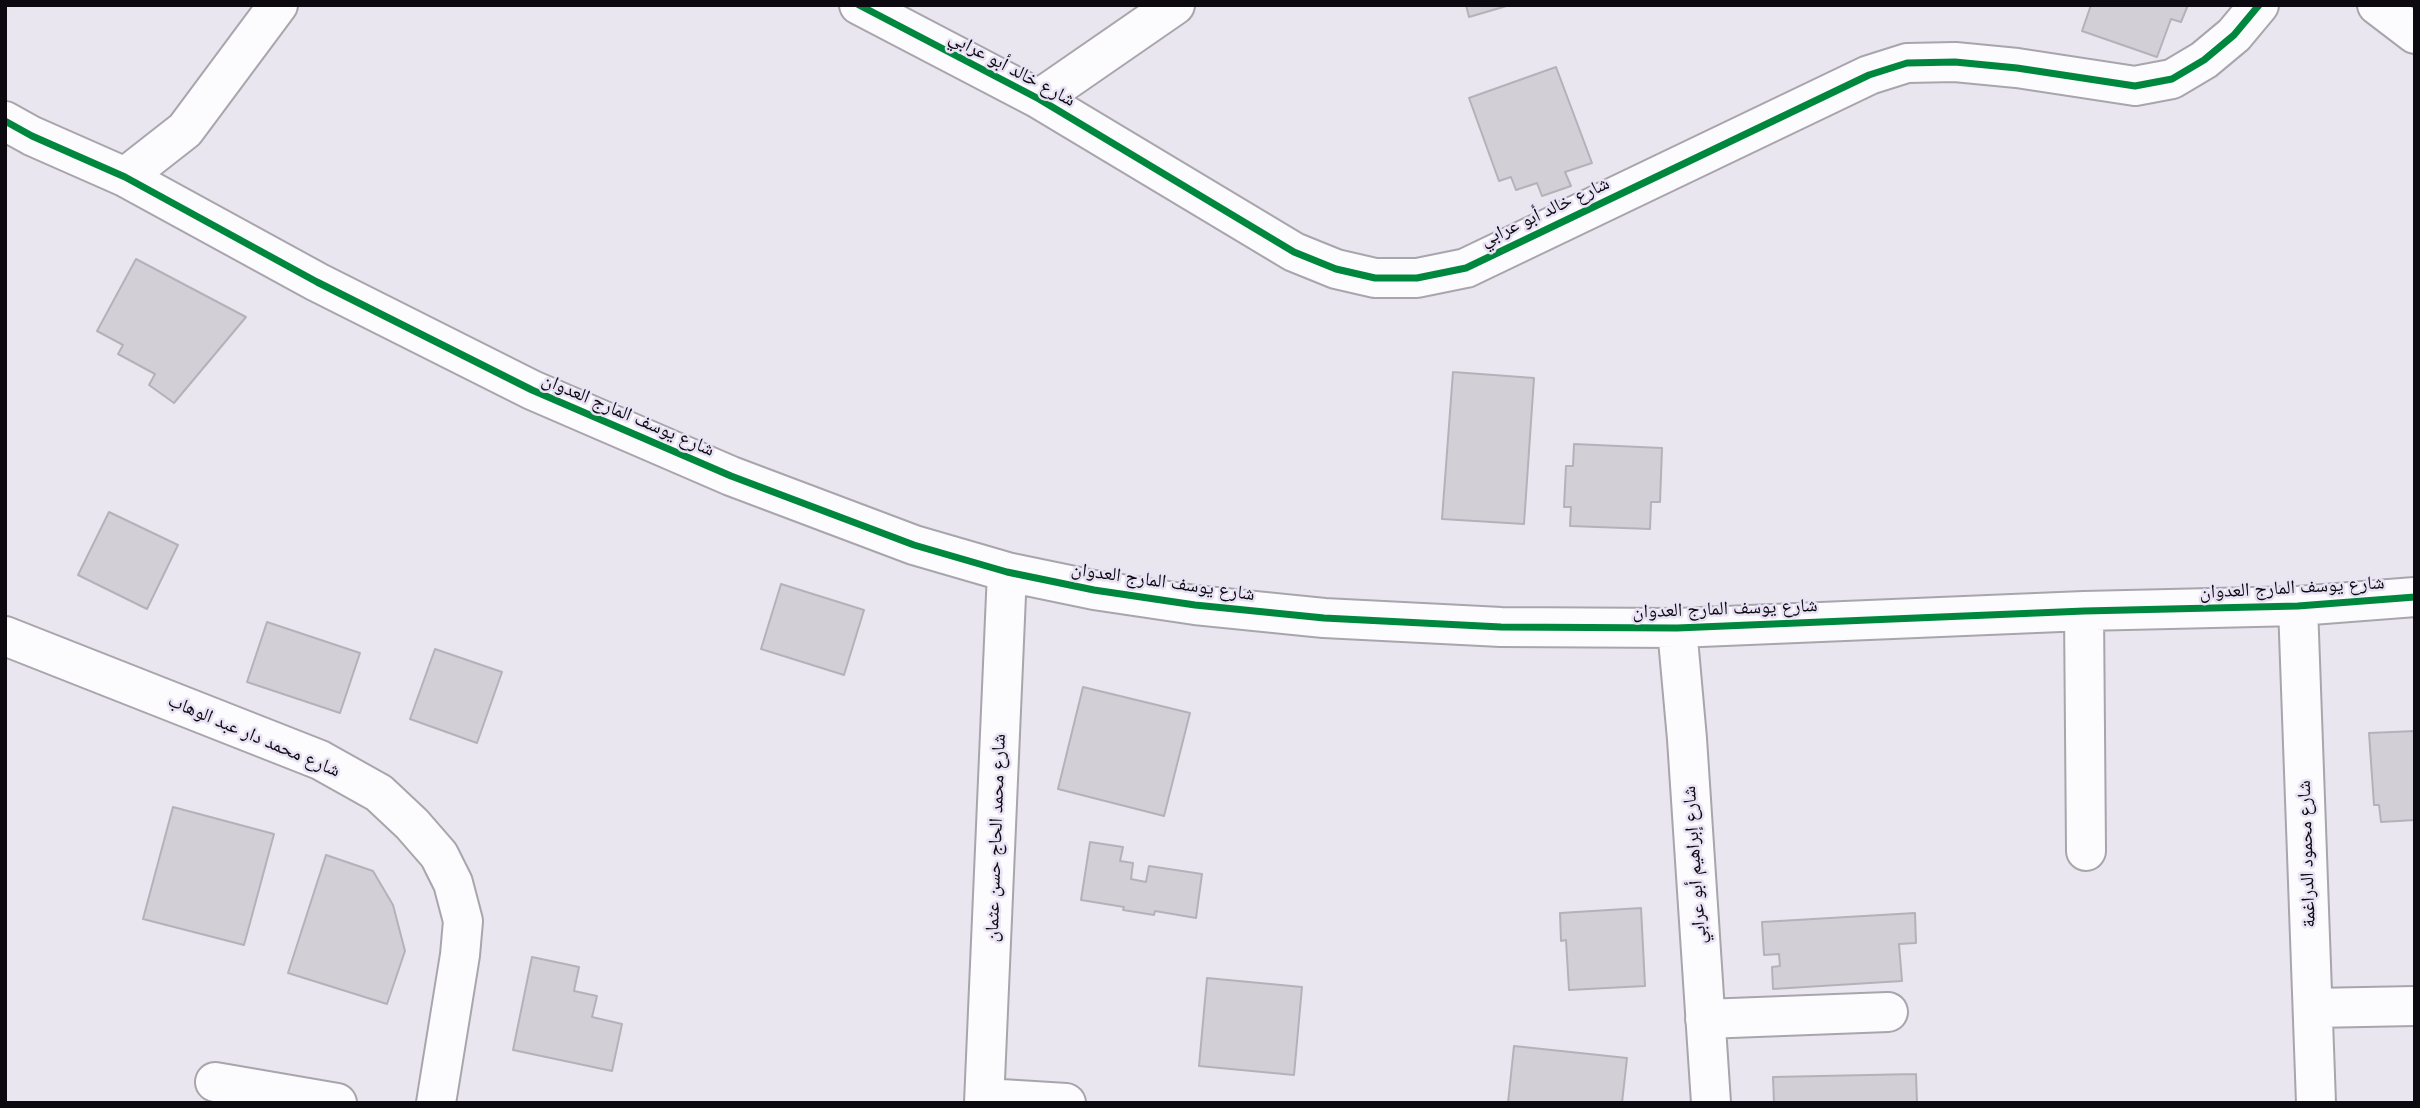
<!DOCTYPE html>
<meta charset="utf-8">
<style>
body{margin:0}
#map{position:relative;width:2420px;height:1108px;overflow:hidden;background:#eae6f0;font-family:"Fira Sans",sans-serif}
canvas{display:block}
.frame{position:absolute;inset:0;border:7px solid #0c0a10;pointer-events:none}
</style>
<div id="map">
<canvas width="2420" height="1108"></canvas>
<div class="frame"></div>
</div>
<script>
const ctx = document.querySelector('canvas').getContext('2d');
ctx.lineJoin = 'round';
function fillPath(path, color) { ctx.fillStyle = color; ctx.fill(path, 'evenodd'); }
const toPath = rows => new Path2D(rows.map(r => 'M' + r).join(''));
function trace(path, color, width, dash) { ctx.strokeStyle = color; ctx.lineWidth = width; ctx.lineCap = dash ? 'butt' : 'round'; ctx.setLineDash(dash || []); ctx.stroke(path); }
function label(font, color, halo, rows, align = 'center') {
  ctx.font = font + ' "Fira Sans","Noto Naskh Arabic",sans-serif'; ctx.lineWidth = 5; ctx.setLineDash([]); ctx.textBaseline = 'middle'; ctx.strokeStyle = halo; ctx.fillStyle = color; for (const [text, x, y, turn = 0] of rows) {
    ctx.save(); ctx.translate(x, y); ctx.rotate((+turn || 0) * Math.PI / 180); ctx.textAlign = isNaN(turn) ? turn : align; if (halo) ctx.strokeText(text, 0, 0); ctx.fillText(text, 0, 0); ctx.restore();
  }
}
const building = toPath([
 [1466,5,1510,5,1469,17,1466,5],
 [2091,5,2188,5,2181,22,2171,19,2157,57,2082,31,2091,5],
 [1556,67,1592,163,1565,172,1571,186,1542,196,1537,183,1516,190,1511,177,1499,181,1469,98,1556,67],
 [136,259,246,317,174,403,149,385,155,374,118,354,123,345,97,331,136,259],
 [1453,372,1534,378,1524,524,1442,519,1453,372],
 [1574,444,1662,448,1660,502,1651,502,1650,529,1570,526,1571,507,1564,507,1566,466,1573,466,1574,444],
 [109,512,178,545,147,609,78,575,109,512],
 [781,584,864,610,844,675,761,649,781,584],
 [267,622,360,653,340,713,247,682,267,622],
 [435,649,502,672,477,743,410,719,435,649],
 [1083,687,1190,713,1164,816,1058,789,1083,687],
 [2415,731,2415,820,2381,822,2379,805,2374,805,2369,733,2415,731],
 [173,807,274,834,244,945,143,919,173,807],
 [1090,842,1123,847,1120,861,1133,863,1131,879,1146,882,1149,866,1202,874,1196,918,1155,911,1154,915,1123,910,1124,907,1081,900,1090,842],
 [326,855,373,871,393,905,405,951,387,1004,288,973,326,855],
 [1641,908,1645,986,1569,990,1566,940,1561,941,1560,913,1641,908],
 [1915,913,1916,943,1899,944,1902,981,1773,989,1772,967,1780,966,1779,954,1764,955,1762,922,1915,913],
 [532,957,579,967,574,991,597,996,592,1017,622,1024,612,1071,513,1050,532,957],
 [1207,978,1302,987,1294,1075,1199,1066,1207,978],
 [1514,1046,1627,1058,1622,1103,1508,1103,1514,1046],
 [1916,1074,1917,1103,1774,1103,1773,1077,1916,1074]
]);
fillPath(building, '#d2cfd7');
trace(building, '#b4b2b9', 2);
const minor = toPath([
 [859,5,1039,99,1294,252,1336,269,1375,278,1417,278,1466,268,1869,75,1907,63,1955,62,2017,68,2135,86,2172,79,2204,60,2234,35,2259,5],
 [2377,5,2415,34],
 [1039,99,1175,5],
 [5,121,32,136,125,177,317,282,532,390,731,476,914,545,1007,572,1094,590,1195,605,1324,618,1501,627,1677,628,2084,611,2298,606,2415,597],
 [125,177,185,130,278,5],
 [2298,606,2316,1103],
 [2084,611,2086,851],
 [1677,628,1687,739,1711,1103],
 [5,636,320,760,379,793,412,824,439,855,453,883,463,921,460,955,436,1103],
 [2313,1008,2415,1006],
 [1705,1019,1888,1012],
 [215,1082,337,1103],
 [985,1098,1066,1103],
 [984,1103,1007,572]
]);
trace(minor, '#a8a5ac', 42);
trace(minor, '#fcfbfd', 38);
trace(toPath([
 [859,5,1039,99,1294,252,1336,269,1375,278,1417,278,1466,268,1869,75,1907,63,1955,62,2017,68,2135,86,2172,79,2204,60,2234,35,2259,5],
 [5,121,32,136,125,177,317,282,532,390,731,476,914,545,1007,572,1094,590,1195,605,1324,618,1501,627,1677,628,2084,611,2298,606,2415,597]
]), '#00873e', 7);
label('19px', '#0c0a10', '#e9e2f4', [
 ["شارع خالد أبو عرابي",1012,69,28],
 ["شارع خالد أبو عرابي",1545,212,-25],
 ["شارع يوسف المارج العدوان",628,415,23],
 ["شارع يوسف المارج العدوان",1163,582,8],
 ["شارع يوسف المارج العدوان",2292,588,-3],
 ["شارع يوسف المارج العدوان",1725,609,-2],
 ["شارع محمد دار عبد الوهاب",254,736,23],
 ["شارع محمد الحاج حسن عثمان",996,838,-88],
 ["شارع محمود الدراغمة",2307,854,-92],
 ["شارع إبراهيم أبو عرابي",1695,865,-94]
]);
</script>
